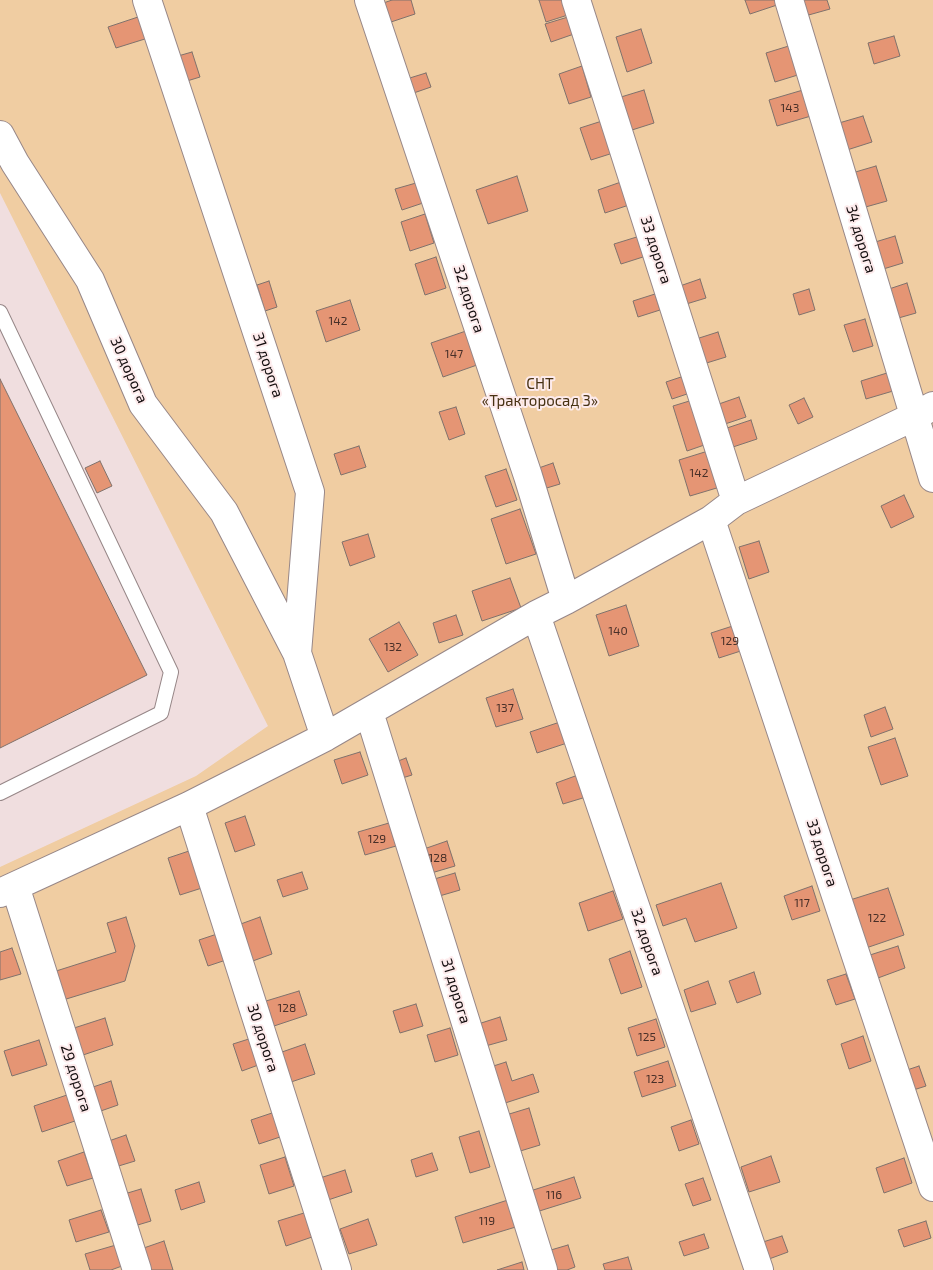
<!DOCTYPE html>
<meta charset="utf-8">
<style>
body{margin:0}
canvas{display:block;background:#f0dedf}
</style>
<canvas width="933" height="1270"></canvas>
<script>
const ctx = document.querySelector('canvas').getContext('2d');
ctx.lineJoin = 'round';
function fillPath(path, color) { ctx.fillStyle = color; ctx.fill(path, 'evenodd'); }
const toPath = rows => new Path2D(rows.map(r => 'M' + r).join(''));
function trace(path, color, width, dash) { ctx.strokeStyle = color; ctx.lineWidth = width; ctx.lineCap = dash ? 'butt' : 'round'; ctx.setLineDash(dash || []); ctx.stroke(path); }
function label(font, color, halo, rows, align = 'center') {
  ctx.font = font + ' "Exo 2",sans-serif'; ctx.lineWidth = 4; ctx.setLineDash([]); ctx.textBaseline = 'middle'; ctx.strokeStyle = halo; ctx.fillStyle = color; for (const [text, x, y, turn = 0] of rows) {
    ctx.save(); ctx.translate(x, y); ctx.rotate((+turn || 0) * Math.PI / 180); ctx.textAlign = isNaN(turn) ? turn : align; if (halo) ctx.strokeText(text, 0, 0); ctx.fillText(text, 0, 0); ctx.restore();
  }
}
fillPath(toPath([
 [0,0,933,0,933,1270,0,1270,0,867,196,776,268,726,0,193]
]), '#f0cda2');
const building = toPath([
 [392,0,411,0,415,14,382,25,375,6,392,0],
 [539,0,567,0,571,14,546,22,539,0],
 [745,0,776,0,777,5,750,14,745,0],
 [800,0,827,0,830,9,805,16,800,0],
 [141,16,148,38,116,48,108,27,141,16],
 [568,17,574,34,551,42,545,24,568,17],
 [641,29,652,63,627,72,616,37,641,29],
 [894,36,900,56,874,64,868,43,894,36],
 [792,45,801,74,775,82,766,53,792,45],
 [192,52,200,77,187,81,178,56,192,52],
 [582,66,591,97,569,104,559,74,582,66],
 [426,73,431,87,405,96,400,81,426,73],
 [644,90,654,123,632,130,621,97,644,90],
 [803,90,811,116,777,126,769,100,803,90],
 [863,116,872,142,847,150,839,123,863,116],
 [602,121,613,153,591,160,580,128,602,121],
 [876,166,887,201,862,208,852,173,876,166],
 [517,176,528,211,488,224,476,190,517,176],
 [621,182,629,205,605,213,598,190,621,182],
 [416,183,423,203,402,210,395,189,416,183],
 [425,214,434,243,410,251,401,222,425,214],
 [640,236,646,256,621,264,614,244,640,236],
 [895,236,903,263,880,270,872,243,895,236],
 [436,257,446,288,425,295,415,264,436,257],
 [700,279,706,298,683,305,677,287,700,279],
 [269,281,277,307,265,311,257,285,269,281],
 [907,283,916,313,895,319,886,290,907,283],
 [809,289,815,310,799,315,793,294,809,289],
 [655,294,660,310,638,317,633,301,655,294],
 [350,300,360,330,326,342,316,311,350,300],
 [865,319,873,346,853,352,844,325,865,319],
 [466,331,477,365,443,377,431,343,466,331],
 [718,332,726,357,700,365,693,340,718,332],
 [887,373,893,391,866,399,861,381,887,373],
 [684,376,690,393,672,399,666,382,684,376],
 [0,379,147,675,0,748,0,379],
 [739,397,746,417,722,425,716,405,739,397],
 [804,398,813,417,798,424,789,405,804,398],
 [696,399,710,443,687,451,673,406,696,399],
 [456,407,465,434,449,440,439,412,456,407],
 [751,420,757,439,730,448,724,429,751,420],
 [359,446,366,467,341,475,334,454,359,446],
 [708,451,720,487,690,496,679,460,708,451],
 [100,461,112,486,97,493,85,468,100,461],
 [553,463,560,484,540,490,533,470,553,463],
 [506,469,517,500,496,507,485,476,506,469],
 [904,495,914,517,891,528,881,506,904,495],
 [520,509,536,554,506,564,491,519,520,509],
 [368,534,375,557,350,566,342,542,368,534],
 [759,541,769,572,749,579,739,547,759,541],
 [510,578,521,608,482,621,472,591,510,578],
 [626,605,639,646,609,656,596,615,626,605],
 [456,615,463,635,439,643,433,623,456,615],
 [399,622,418,655,388,672,369,639,399,622],
 [742,623,750,648,719,658,711,633,742,623],
 [513,689,523,719,496,727,486,698,513,689],
 [885,707,893,729,871,737,864,715,885,707],
 [560,722,567,743,537,753,530,732,560,722],
 [895,738,908,776,881,785,868,747,895,738],
 [360,752,368,775,342,784,334,760,360,752],
 [406,758,412,775,399,779,393,763,406,758],
 [578,775,586,797,563,804,556,783,578,775],
 [245,816,255,845,235,852,225,823,245,816],
 [389,823,396,846,365,855,358,832,389,823],
 [447,841,455,866,428,874,421,850,447,841],
 [192,850,205,887,180,895,168,858,192,850],
 [302,872,308,889,283,897,277,880,302,872],
 [455,873,460,890,436,897,431,880,455,873],
 [721,883,737,928,695,942,686,918,663,926,656,905,721,883],
 [812,886,820,911,792,920,784,896,812,886],
 [888,888,904,935,866,948,850,900,888,888],
 [613,891,623,919,588,931,579,903,613,891],
 [126,917,135,946,125,981,63,1000,53,972,116,952,107,923,126,917],
 [260,917,272,954,250,962,238,925,260,917],
 [220,933,229,959,208,966,199,940,220,933],
 [898,946,905,968,878,978,870,955,898,946],
 [12,948,21,974,0,980,0,952,12,948],
 [630,951,642,987,621,994,609,959,630,951],
 [754,972,761,994,737,1003,729,981,754,972],
 [846,974,855,999,836,1005,827,980,846,974],
 [708,981,716,1004,691,1012,684,990,708,981],
 [299,991,307,1015,274,1026,266,1001,299,991],
 [416,1004,423,1026,400,1033,393,1011,416,1004],
 [500,1017,507,1040,482,1047,475,1025,500,1017],
 [105,1018,113,1045,80,1056,71,1029,105,1018],
 [656,1019,665,1047,637,1056,628,1028,656,1019],
 [450,1028,458,1055,435,1062,427,1035,450,1028],
 [863,1036,871,1061,849,1069,841,1044,863,1036],
 [252,1038,261,1064,242,1071,233,1044,252,1038],
 [39,1040,47,1065,12,1076,4,1051,39,1040],
 [305,1044,315,1074,291,1082,282,1052,305,1044],
 [668,1061,676,1086,642,1097,634,1072,668,1061],
 [506,1062,512,1081,533,1074,539,1092,496,1106,484,1069,506,1062],
 [919,1066,926,1086,907,1092,901,1072,919,1066],
 [111,1081,118,1105,95,1113,87,1089,111,1081],
 [70,1094,78,1120,42,1132,34,1106,70,1094],
 [529,1108,540,1145,517,1152,506,1115,529,1108],
 [278,1111,286,1135,259,1144,251,1120,278,1111],
 [691,1120,699,1144,679,1151,671,1127,691,1120],
 [479,1131,490,1167,470,1173,459,1137,479,1131],
 [126,1135,135,1161,112,1168,103,1143,126,1135],
 [84,1152,93,1178,67,1186,58,1161,84,1152],
 [432,1153,438,1170,416,1177,411,1160,432,1153],
 [771,1156,780,1182,749,1192,741,1167,771,1156],
 [285,1157,294,1186,269,1194,260,1165,285,1157],
 [904,1158,912,1183,884,1193,876,1168,904,1158],
 [345,1170,352,1192,328,1200,320,1178,345,1170],
 [574,1177,581,1198,533,1213,527,1192,574,1177],
 [703,1178,711,1200,693,1206,685,1184,703,1178],
 [199,1182,205,1202,181,1210,175,1190,199,1182],
 [141,1189,151,1221,131,1227,121,1195,141,1189],
 [511,1199,519,1226,463,1243,455,1217,511,1199],
 [101,1210,109,1232,76,1242,69,1220,101,1210],
 [304,1213,312,1237,286,1246,278,1221,304,1213],
 [368,1219,377,1245,349,1254,340,1229,368,1219],
 [926,1221,931,1238,904,1247,898,1230,926,1221],
 [704,1234,709,1248,684,1256,679,1242,704,1234],
 [782,1236,788,1252,769,1259,763,1242,782,1236],
 [164,1241,173,1270,144,1270,138,1250,164,1241],
 [116,1245,122,1266,111,1270,90,1270,85,1254,116,1245],
 [568,1245,575,1267,567,1270,550,1270,544,1252,568,1245],
 [628,1257,632,1270,605,1270,603,1264,628,1257],
 [522,1262,524,1270,497,1270,522,1262]
]);
fillPath(building, '#e59574');
trace(building, '#80726c', 1);
const service = toPath([
 [0,312,171,672,161,713,0,793]
]);
const minor = toPath([
 [147,0,310,492,297,653,325,737],
 [369,0,528,476,566,600],
 [576,0,736,501],
 [789,0,933,478],
 [0,135,15,163,90,280,143,404,224,512,297,653],
 [711,520,933,1187],
 [536,615,759,1270],
 [369,712,543,1270],
 [189,806,337,1270],
 [15,886,137,1270],
 [0,893,189,806,325,737,536,615,566,600,711,520,736,501,915,416,933,406]
]);
trace(service, '#978788', 16);
trace(minor, '#978788', 30);
trace(service, '#fff', 14);
trace(minor, '#fff', 28);
label('12px', '#482f28', null, [
 ["143",790,108],
 ["142",338,321],
 ["147",454,354],
 ["142",699,473],
 ["140",618,631],
 ["129",730,641],
 ["132",393,647],
 ["137",505,708],
 ["129",377,839],
 ["128",438,858],
 ["117",802,903],
 ["122",877,918],
 ["128",287,1008],
 ["125",647,1037],
 ["123",655,1079],
 ["116",554,1195],
 ["119",487,1221]
]);
label('15px', '#130d0e', '#fdebec', [
 ["34 дорога",861,239,73],
 ["33 дорога",656,250,72],
 ["32 дорога",469,299,72],
 ["31 дорога",268,365,72],
 ["30 дорога",129,370,66],
 ["33 дорога",822,853,72],
 ["32 дорога",647,942,71],
 ["31 дорога",456,991,73],
 ["30 дорога",263,1038,72],
 ["29 дорога",76,1078,72]
]);
label('15px', '#483213', '#fdebec', [
 ["СНТ",540,384],
 ["«Тракторосад 3»",540,401]
]);
</script>
